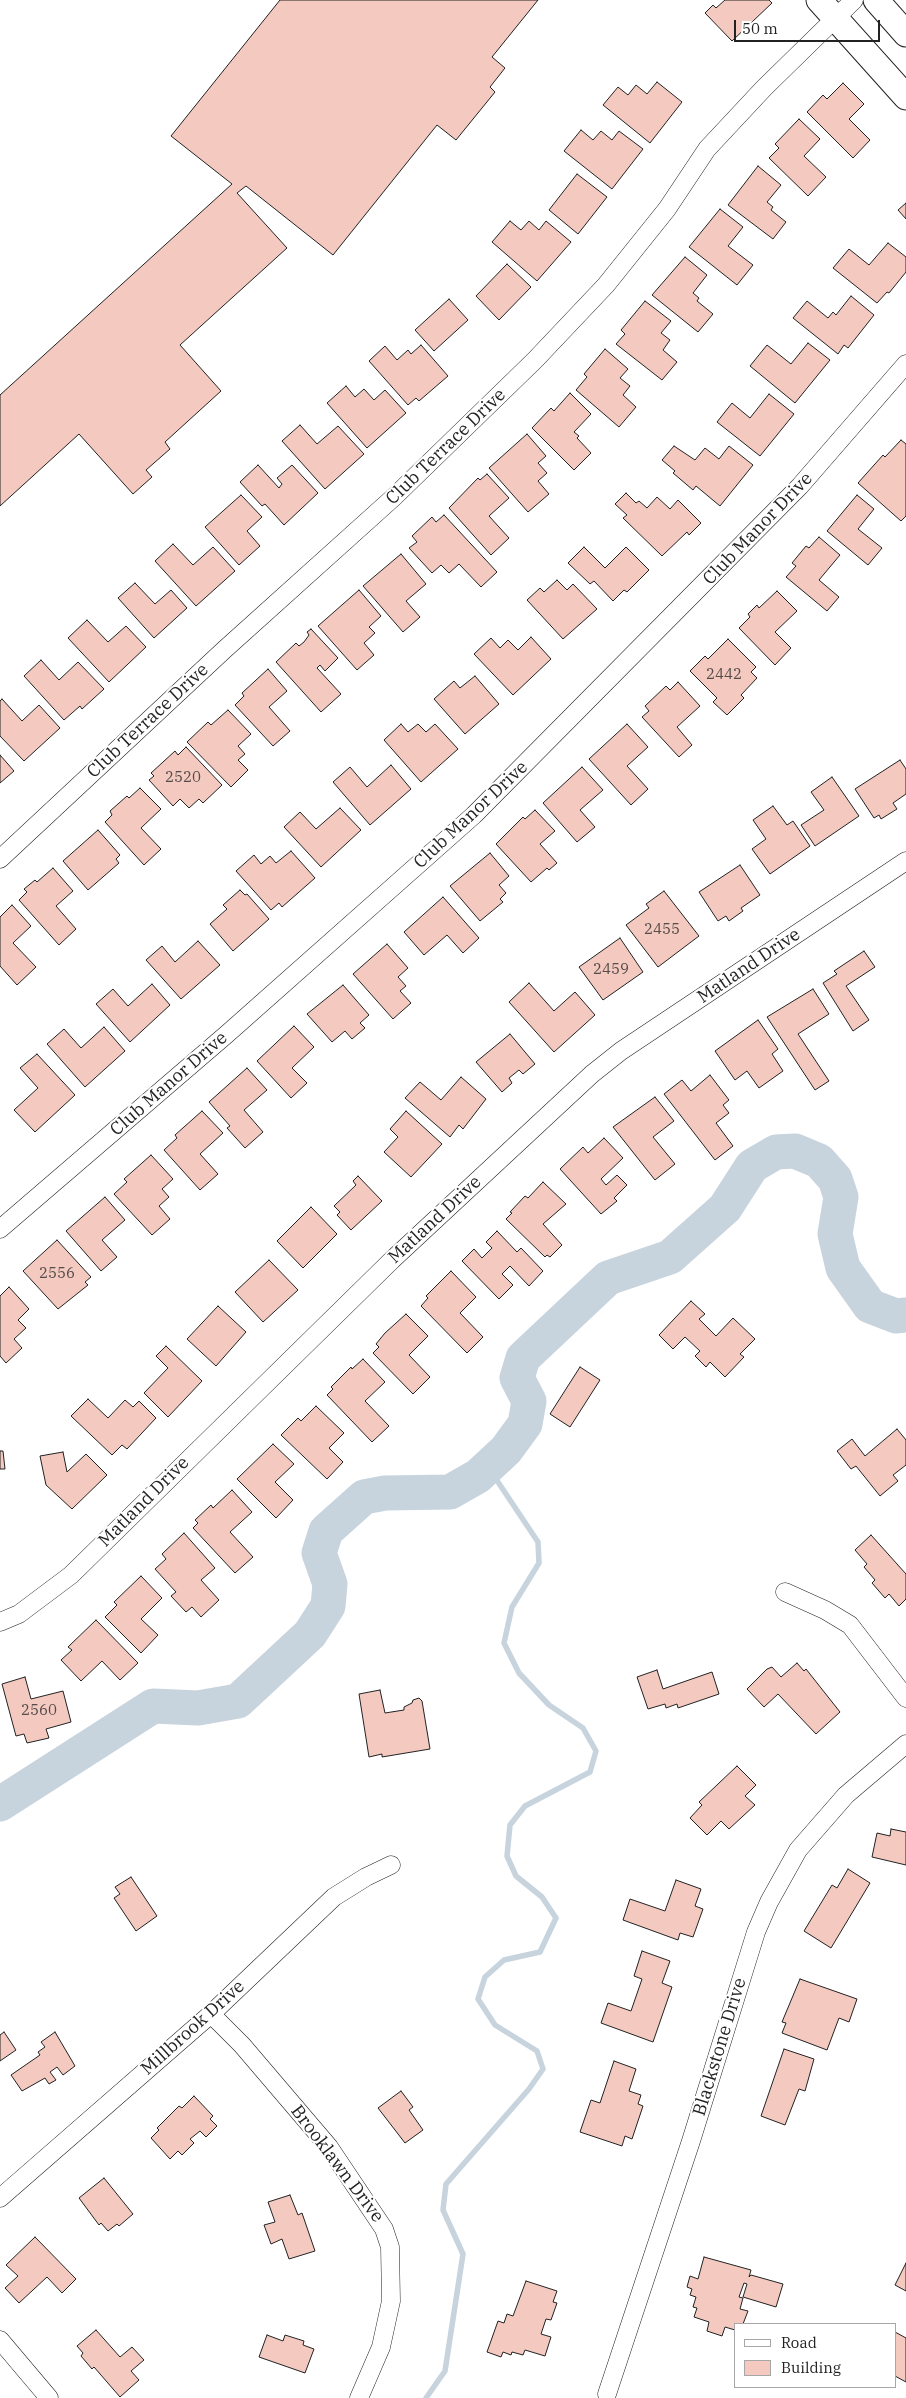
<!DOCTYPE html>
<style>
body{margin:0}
#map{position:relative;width:906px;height:2398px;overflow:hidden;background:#fff;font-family:"IBM Plex Serif",serif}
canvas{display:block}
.legend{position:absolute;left:734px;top:2323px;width:162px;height:65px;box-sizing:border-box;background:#fff;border:1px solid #a7a7a7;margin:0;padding:6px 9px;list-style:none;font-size:15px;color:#222}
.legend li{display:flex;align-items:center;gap:10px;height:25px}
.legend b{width:25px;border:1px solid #a7a7a7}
.scale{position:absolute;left:734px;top:20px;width:146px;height:22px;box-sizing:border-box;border:2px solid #222;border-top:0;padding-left:6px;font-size:15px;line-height:18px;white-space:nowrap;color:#222;-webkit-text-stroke:4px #fff;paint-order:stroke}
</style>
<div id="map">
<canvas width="906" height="2398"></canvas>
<ul class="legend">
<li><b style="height:6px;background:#fff"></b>Road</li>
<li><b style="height:14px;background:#f3c9c0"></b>Building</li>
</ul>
<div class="scale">50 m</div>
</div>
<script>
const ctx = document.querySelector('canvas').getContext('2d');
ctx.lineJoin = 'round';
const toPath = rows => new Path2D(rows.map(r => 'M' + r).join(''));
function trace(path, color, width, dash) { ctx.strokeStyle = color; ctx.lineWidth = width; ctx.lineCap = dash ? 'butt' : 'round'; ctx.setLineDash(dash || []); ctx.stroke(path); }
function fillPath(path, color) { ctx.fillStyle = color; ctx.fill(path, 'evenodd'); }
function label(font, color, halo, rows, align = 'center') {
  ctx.font = font + ' "IBM Plex Serif",serif'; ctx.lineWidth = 4; ctx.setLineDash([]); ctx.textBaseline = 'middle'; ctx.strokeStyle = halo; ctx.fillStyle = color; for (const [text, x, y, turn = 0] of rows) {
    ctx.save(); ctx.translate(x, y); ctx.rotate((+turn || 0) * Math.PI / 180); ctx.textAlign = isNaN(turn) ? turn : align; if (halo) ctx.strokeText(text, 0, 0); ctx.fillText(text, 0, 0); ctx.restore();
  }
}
trace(toPath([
 [426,2398,445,2371,463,2254,443,2210,446,2184,529,2089,543,2069,537,2051,495,2025,478,1999,485,1977,504,1960,540,1952,556,1918,542,1897,516,1876,507,1856,510,1825,525,1806,590,1772,596,1751,583,1728,549,1705,519,1673,504,1643,512,1607,539,1563,538,1542,488,1467]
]), '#c7d3dd', 5.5);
trace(toPath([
 [0,1804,153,1706,198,1708,238,1701,310,1634,328,1606,330,1584,319,1553,326,1531,364,1497,385,1493,450,1492,478,1476,506,1450,525,1424,529,1401,517,1378,523,1358,608,1278,670,1257,725,1208,752,1166,776,1152,795,1151,819,1161,835,1179,841,1197,835,1234,843,1268,870,1306,896,1316,906,1315]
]), '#c7d3dd', 35);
const building = toPath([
 [280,0,538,0,492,57,505,68,490,87,495,92,456,140,437,125,333,255,246,186,237,193,287,248,180,345,221,391,165,442,170,449,146,470,152,477,133,494,79,434,0,506,0,395,232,184,171,136,280,0],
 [725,0,769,0,772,3,732,41,705,13,713,5,716,8,725,0],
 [657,82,682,102,650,143,603,105,618,87,628,95,636,85,647,94,657,82],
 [843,83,864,104,849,119,870,140,853,158,807,112,823,95,827,99,843,83],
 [799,119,820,139,804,156,826,177,808,196,769,158,779,148,775,144,799,119],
 [581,130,593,140,601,131,612,140,619,131,643,149,612,189,564,151,581,130],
 [758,166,781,185,767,202,773,207,771,210,786,222,773,239,728,205,758,166],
 [577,174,607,197,578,234,549,210,577,174],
 [906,203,906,219,898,210,906,203],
 [720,209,743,227,728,246,753,265,737,285,689,247,720,209],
 [510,221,521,230,529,221,539,230,546,221,571,242,537,281,492,242,510,221],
 [888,243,906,257,906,272,889,293,887,292,877,303,833,268,849,249,869,265,888,243],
 [685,257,707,275,693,293,699,298,697,301,713,314,698,332,652,295,685,257],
 [507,264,531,287,499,320,476,296,507,264],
 [851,296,874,315,848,348,844,345,838,354,793,318,807,301,828,318,833,312,836,315,851,296],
 [449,299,468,320,434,351,415,330,449,299],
 [645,301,671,321,661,333,670,340,663,350,677,362,662,380,616,344,625,334,621,330,645,301],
 [808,343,830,360,795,403,750,366,767,345,791,364,808,343],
 [421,345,448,376,419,401,416,398,408,405,369,361,385,346,397,360,408,350,411,354,421,345],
 [605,349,628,369,620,378,630,386,623,395,636,407,619,427,576,390,587,377,584,374,605,349],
 [346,386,355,397,364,389,374,400,385,390,406,413,367,448,327,403,346,386],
 [570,393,591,414,574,432,579,436,577,438,591,453,574,470,532,428,551,408,554,411,570,393],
 [769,394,794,414,760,456,717,422,732,403,750,418,769,394],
 [300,425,317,444,338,426,364,454,325,489,282,441,300,425],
 [527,434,546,456,538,463,547,473,538,481,549,494,528,512,489,468,527,434],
 [901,440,906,444,906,516,901,521,858,483,883,455,885,457,901,440],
 [674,446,695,460,705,448,719,459,729,446,753,465,720,506,696,486,693,490,673,473,675,471,662,460,674,446],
 [258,465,279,488,282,484,277,478,292,465,318,493,284,525,265,504,262,506,240,482,258,465],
 [487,474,509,498,489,516,509,538,491,555,449,508,478,478,480,480,487,474],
 [626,493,636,503,639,501,647,508,657,497,670,509,678,500,701,523,689,535,687,532,662,556,623,518,627,515,615,504,626,493],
 [241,495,262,517,247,531,260,546,239,565,205,527,241,495],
 [857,495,874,509,858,529,882,548,868,565,827,531,857,495],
 [444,515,497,572,481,587,459,564,449,573,441,565,432,573,409,548,417,542,412,536,432,517,436,522,444,515],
 [819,537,840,555,819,580,839,597,827,611,786,577,796,566,792,563,806,546,809,548,819,537],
 [173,544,193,565,213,547,235,571,196,606,155,561,173,544],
 [584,547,605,568,626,547,649,570,627,592,624,590,613,601,594,581,590,584,568,563,584,547],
 [401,554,426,584,406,601,420,617,403,632,363,586,401,554],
 [557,580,567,590,573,584,597,609,563,639,527,600,540,588,544,592,557,580],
 [135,583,155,604,171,590,187,608,154,638,118,598,135,583],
 [359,590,381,616,369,627,375,633,364,643,374,655,357,670,318,626,359,590],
 [777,591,797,611,775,632,791,648,775,665,739,628,750,617,748,614,757,605,759,608,777,591],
 [87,620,108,642,126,626,146,647,109,682,68,638,87,620],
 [311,629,338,658,325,671,320,665,317,668,341,694,321,712,276,662,296,643,299,646,304,642,309,635,307,632,311,629],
 [531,637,551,659,513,695,474,654,491,638,500,648,508,640,518,650,531,637],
 [728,639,756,667,751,672,757,678,741,695,744,698,727,715,713,702,717,698,690,671,705,656,708,659,728,639],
 [41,660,59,680,78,662,104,689,82,709,80,706,64,720,24,676,41,660],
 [268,669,287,691,269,707,290,731,273,746,235,705,244,696,242,693,268,669],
 [475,676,499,704,465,734,434,699,454,681,460,688,475,676],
 [678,682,700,706,677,727,692,745,679,757,642,717,649,711,645,706,666,686,670,690,678,682],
 [2,699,22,721,39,705,60,728,24,761,0,736,0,701,2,699],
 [228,710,251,734,238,746,245,754,238,760,248,770,231,787,187,742,208,722,211,725,228,710],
 [401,724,408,732,418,724,426,732,435,724,458,749,421,782,384,740,401,724],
 [627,724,648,747,627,766,648,789,631,805,589,759,627,724],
 [186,747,222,785,203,803,199,799,189,808,180,799,173,806,149,780,154,776,151,773,175,751,178,755,186,747],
 [0,755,14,771,0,783,0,755],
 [900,760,906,769,906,794,893,803,897,809,881,819,879,815,874,818,855,789,900,760],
 [391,765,411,789,370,825,333,782,350,767,367,787,391,765],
 [582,767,603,790,580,810,595,827,577,842,543,803,582,767],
 [832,777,859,816,815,846,801,825,824,810,811,792,832,777],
 [140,788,161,809,141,828,161,849,144,865,105,822,112,815,110,811,127,796,129,798,140,788],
 [773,806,787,825,793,821,810,846,770,874,752,849,766,839,753,820,773,806],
 [340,808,361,830,321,867,284,827,300,812,316,829,340,808],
 [535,810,555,831,540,844,557,863,549,870,547,868,531,882,496,844,523,817,525,819,535,810],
 [98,830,120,855,116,859,119,863,88,890,63,861,98,830],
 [291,851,315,878,282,907,279,903,271,910,236,871,254,855,261,864,270,856,276,863,291,851],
 [490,853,509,876,499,885,506,893,500,899,503,902,480,921,450,886,490,853],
 [740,865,760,895,741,908,743,911,729,921,726,916,718,921,699,892,740,865],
 [53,868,73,891,56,906,76,929,59,945,19,900,27,892,24,889,35,880,37,882,53,868],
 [240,890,245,895,247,894,269,919,233,951,210,924,227,909,223,905,240,890],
 [664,891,699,936,658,967,626,925,649,908,646,904,664,891],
 [443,897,479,938,463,953,447,935,424,955,404,932,443,897],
 [12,905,31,926,13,943,36,967,17,985,0,966,0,917,12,905],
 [620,938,643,972,603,1000,579,967,620,938],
 [198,941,220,965,181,999,146,960,162,946,175,962,198,941],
 [387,944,408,968,398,977,406,986,400,991,411,1003,393,1019,353,974,387,944],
 [864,951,875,967,846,986,869,1020,853,1031,823,983,837,974,834,971,864,951],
 [529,983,554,1011,575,992,595,1015,554,1052,509,1002,529,983],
 [152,984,170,1005,130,1042,96,1004,113,989,128,1006,152,984],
 [343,985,369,1015,360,1023,365,1028,352,1039,345,1031,332,1042,307,1014,343,985],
 [813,989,829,1014,798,1034,829,1081,815,1090,767,1017,813,989],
 [758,1020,778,1049,772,1054,783,1071,759,1088,747,1071,735,1080,715,1051,758,1020],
 [294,1026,314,1047,292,1068,307,1083,291,1098,257,1061,294,1026],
 [104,1027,125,1051,85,1087,47,1044,64,1029,81,1048,104,1027],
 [510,1034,535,1064,523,1074,519,1070,509,1078,512,1083,502,1092,476,1062,510,1034],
 [37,1054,75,1095,35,1132,14,1110,38,1088,20,1068,37,1054],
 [247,1068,267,1090,244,1110,263,1132,245,1148,227,1128,230,1126,209,1102,247,1068],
 [710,1075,729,1100,723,1105,729,1113,716,1123,733,1146,715,1160,664,1094,682,1080,691,1091,710,1075],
 [461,1077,486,1099,463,1129,459,1125,450,1137,405,1098,420,1082,441,1100,461,1077],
 [655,1097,674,1121,653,1137,675,1164,655,1180,613,1127,655,1097],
 [202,1111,223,1133,200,1154,218,1174,200,1190,164,1150,177,1138,175,1135,202,1111],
 [406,1111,442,1144,411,1177,384,1152,398,1137,390,1129,406,1111],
 [604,1138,623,1158,601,1179,606,1185,617,1175,627,1185,614,1198,617,1201,601,1214,560,1169,583,1147,588,1153,604,1138],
 [151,1155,173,1179,162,1189,169,1197,159,1206,170,1219,152,1235,114,1194,127,1182,124,1179,151,1155],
 [358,1176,382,1201,351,1230,337,1215,340,1212,334,1206,356,1185,353,1181,358,1176],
 [543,1182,566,1204,543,1224,562,1245,550,1257,547,1255,545,1257,506,1219,512,1213,510,1212,525,1196,528,1198,543,1182],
 [105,1197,125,1220,102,1240,117,1257,101,1271,66,1231,105,1197],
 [311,1207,337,1234,303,1268,277,1241,311,1207],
 [497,1231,517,1252,521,1248,543,1271,529,1286,510,1266,502,1274,513,1285,499,1299,462,1261,474,1249,482,1258,492,1248,486,1242,497,1231],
 [57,1240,91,1277,85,1282,88,1285,58,1309,23,1271,57,1240],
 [269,1260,298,1290,263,1322,235,1292,269,1260],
 [451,1271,476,1297,460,1313,483,1337,467,1353,421,1306,428,1298,426,1296,451,1271],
 [9,1287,29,1309,18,1320,26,1328,14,1339,22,1348,6,1363,0,1356,0,1296,9,1287],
 [691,1301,705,1314,699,1319,716,1336,733,1318,755,1339,740,1354,744,1357,725,1377,710,1362,706,1367,695,1356,700,1351,685,1337,673,1349,659,1335,691,1301],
 [218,1306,246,1332,216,1366,187,1339,218,1306],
 [406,1314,428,1336,409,1355,430,1377,413,1394,373,1353,379,1347,376,1344,385,1333,406,1314],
 [166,1346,202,1381,168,1417,144,1393,168,1368,156,1356,166,1346],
 [363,1359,385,1382,365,1401,389,1426,372,1442,327,1395,333,1389,331,1387,351,1367,352,1369,363,1359],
 [580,1367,600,1380,570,1427,550,1414,580,1367],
 [88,1399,108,1418,125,1400,133,1407,139,1401,156,1418,127,1449,122,1445,112,1455,71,1416,88,1399],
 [316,1406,344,1433,329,1448,343,1462,327,1479,281,1435,298,1418,301,1421,316,1406],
 [897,1429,906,1440,906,1465,893,1475,898,1481,880,1496,856,1466,851,1469,837,1451,852,1439,865,1456,897,1429],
 [273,1444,294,1464,275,1482,293,1500,276,1518,237,1479,273,1444],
 [0,1451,3,1451,5,1469,0,1469,0,1451],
 [63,1452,67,1472,86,1454,107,1475,72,1509,46,1485,40,1456,63,1452],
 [232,1490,252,1512,230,1532,253,1557,235,1573,193,1528,198,1523,195,1520,211,1505,213,1508,232,1490],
 [184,1533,215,1568,201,1580,219,1600,201,1617,192,1607,186,1612,171,1596,176,1592,155,1569,166,1559,162,1554,184,1533],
 [871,1535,906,1574,906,1599,899,1606,889,1594,885,1598,872,1583,875,1580,864,1567,867,1564,855,1550,871,1535],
 [141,1576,162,1598,141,1619,158,1635,141,1653,105,1617,117,1605,114,1602,141,1576],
 [96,1620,138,1663,120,1680,102,1661,81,1681,61,1660,72,1650,68,1647,96,1620],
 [797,1663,804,1671,806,1669,840,1712,816,1734,778,1694,764,1707,747,1689,767,1669,772,1667,781,1677,797,1663],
 [657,1670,663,1689,712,1672,719,1694,678,1708,677,1704,666,1708,665,1704,648,1709,637,1677,657,1670],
 [25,1677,31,1699,63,1691,71,1722,46,1729,49,1738,27,1743,24,1734,16,1736,2,1684,25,1677],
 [380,1690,385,1713,404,1710,404,1707,412,1703,413,1700,419,1698,422,1701,430,1749,382,1757,382,1754,369,1757,359,1694,380,1690],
 [737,1766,756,1785,745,1796,755,1805,729,1829,721,1821,707,1835,690,1818,702,1805,699,1802,737,1766],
 [891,1829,906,1832,906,1865,872,1857,877,1833,890,1836,891,1829],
 [848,1869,870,1883,831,1948,804,1931,832,1885,837,1888,848,1869],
 [131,1877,157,1916,136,1931,114,1898,120,1894,115,1887,131,1877],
 [676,1880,701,1889,695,1906,703,1909,693,1937,680,1933,678,1940,623,1920,630,1899,665,1911,676,1880],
 [642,1951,670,1961,662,1983,672,1987,653,2042,601,2023,608,2003,631,2011,642,1979,634,1976,642,1951],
 [800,1979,857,1999,849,2022,839,2018,827,2050,782,2033,786,2023,782,2022,800,1979],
 [4,2032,16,2050,0,2061,0,2035,4,2032],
 [55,2032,75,2066,63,2075,57,2067,50,2072,56,2080,49,2084,45,2078,22,2091,11,2075,40,2055,38,2052,45,2047,41,2042,55,2032],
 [784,2049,814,2059,805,2091,799,2089,785,2125,761,2116,784,2049],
 [614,2061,636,2069,629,2091,641,2095,638,2104,643,2106,632,2139,625,2136,622,2146,580,2132,591,2100,600,2103,614,2061],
 [401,2091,413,2107,409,2110,423,2130,405,2143,378,2108,401,2091],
 [194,2096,213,2116,210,2119,217,2126,206,2137,200,2131,190,2139,194,2143,182,2155,178,2151,170,2159,151,2138,159,2130,157,2128,179,2106,182,2108,194,2096],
 [104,2178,133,2214,119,2226,117,2224,108,2231,101,2223,99,2225,79,2198,104,2178],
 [290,2195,298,2215,302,2213,315,2251,289,2259,282,2239,271,2244,264,2225,275,2222,268,2202,290,2195],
 [35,2237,76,2279,62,2293,47,2277,19,2303,5,2288,18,2276,6,2265,35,2237],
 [704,2257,751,2270,749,2277,751,2275,783,2284,776,2307,743,2297,747,2284,744,2283,739,2297,743,2298,740,2309,748,2311,743,2324,735,2324,735,2330,725,2327,722,2336,707,2331,709,2322,694,2317,697,2308,693,2307,696,2297,690,2295,692,2289,687,2287,690,2276,698,2279,704,2257],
 [906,2263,906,2291,895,2285,906,2263],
 [526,2281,557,2291,553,2302,557,2303,551,2320,546,2319,541,2334,551,2337,545,2356,525,2350,523,2355,512,2352,511,2355,503,2352,501,2357,487,2352,498,2321,504,2323,507,2314,513,2316,526,2281],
 [96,2330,120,2357,132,2347,144,2360,131,2371,139,2380,120,2397,94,2367,92,2369,81,2356,83,2353,77,2346,96,2330],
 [895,2332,906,2338,906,2382,895,2376,895,2332],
 [267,2335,283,2341,285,2335,304,2341,303,2345,314,2349,305,2373,259,2357,267,2335]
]);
fillPath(building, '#f3c9c0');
trace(building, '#222', 1);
const minor = toPath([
 [0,859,224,650,394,497,535,360,606,285,667,209,707,149,764,88,854,0],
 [0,1229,227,1034,474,815,800,486,906,364],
 [785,1592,825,1610,850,1625,906,1698],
 [0,1622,19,1614,71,1575,392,1260,592,1074,621,1051,906,861],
 [211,2014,242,2045,329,2147,384,2229,390,2247,391,2301,381,2347,359,2398],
 [0,2198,211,2014,334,1897,366,1877,391,1865],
 [0,2340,49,2398],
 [607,2394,691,2141,756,1932,769,1902,798,1850,846,1795,906,1744]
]);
const secondary = toPath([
 [819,0,906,97],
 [876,0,906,34]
]);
trace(minor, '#222', 19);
trace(secondary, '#222', 27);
trace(minor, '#fff', 18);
trace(secondary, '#fff', 25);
label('15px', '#564c4a', null, [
 ["2442",724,675],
 ["2520",183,778],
 ["2455",662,930],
 ["2459",611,970],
 ["2556",57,1274],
 ["2560",39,1711]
]);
label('18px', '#222', '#fff', [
 ["Club Terrace Drive",446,447,-44],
 ["Club Manor Drive",758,529,-46],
 ["Club Terrace Drive",148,721,-43],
 ["Club Manor Drive",471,815,-43],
 ["Matland Drive",749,966,-34],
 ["Club Manor Drive",169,1084,-41],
 ["Matland Drive",435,1220,-43],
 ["Matland Drive",144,1502,-45],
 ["Millbrook Drive",193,2028,-42],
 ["Blackstone Drive",720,2047,-73],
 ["Brooklawn Drive",337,2164,53]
]);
</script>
